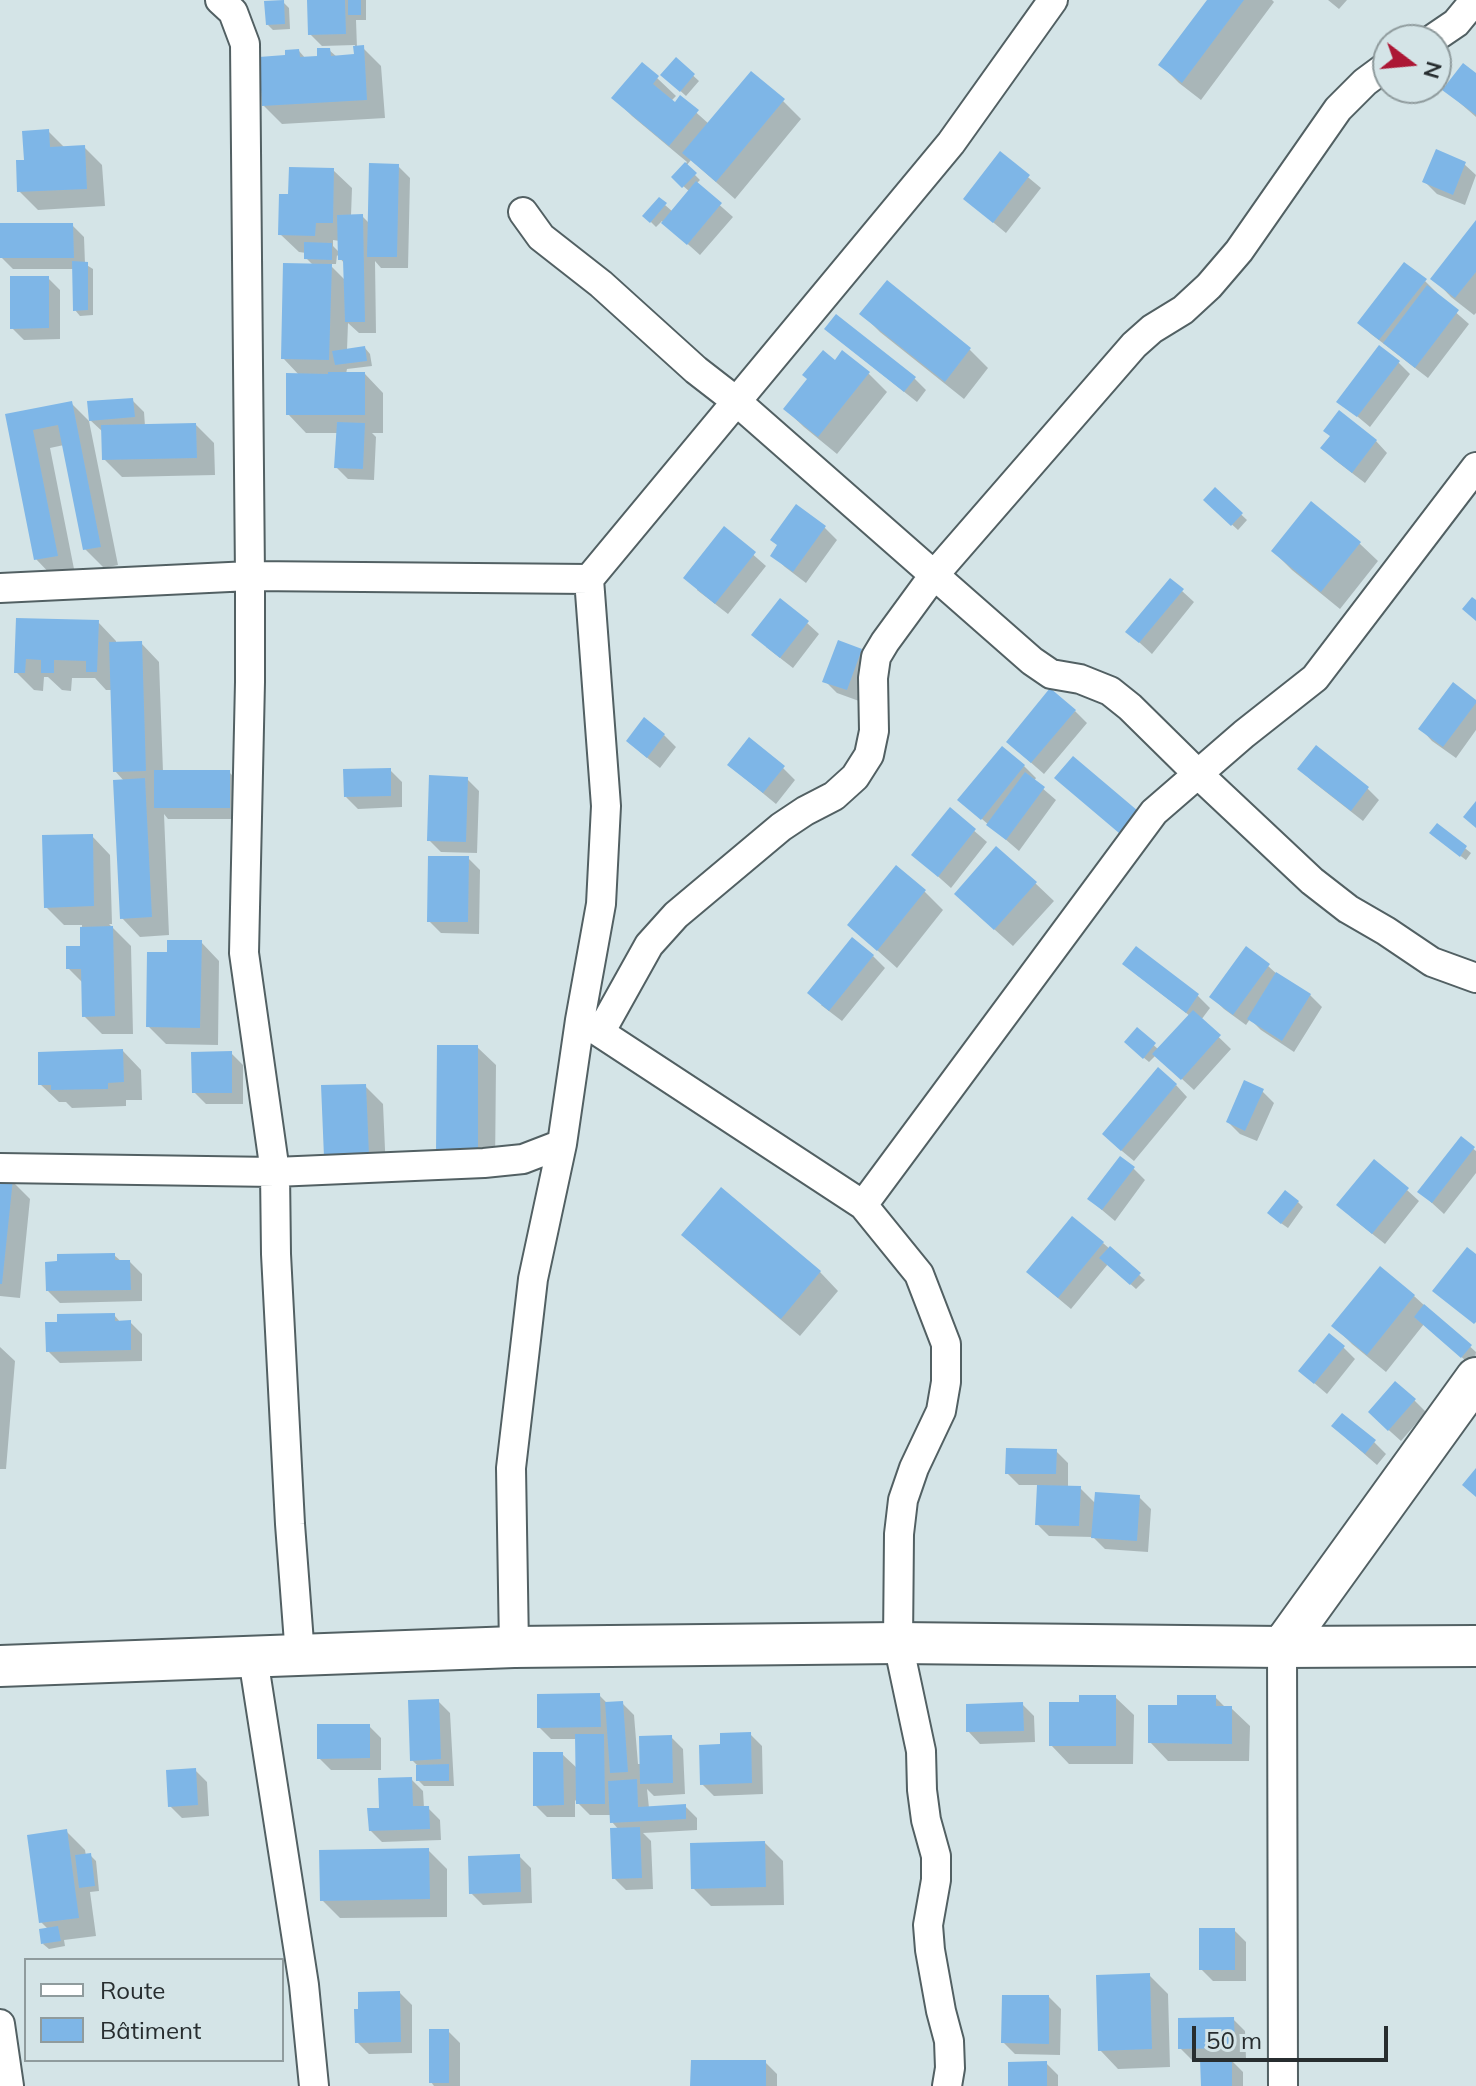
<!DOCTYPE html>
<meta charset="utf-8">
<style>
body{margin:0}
#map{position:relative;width:1476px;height:2086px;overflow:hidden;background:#d4e4e7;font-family:Mulish,sans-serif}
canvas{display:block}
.legend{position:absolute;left:24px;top:1958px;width:260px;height:104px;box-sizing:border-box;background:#d4e4e7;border:2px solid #8f9b9d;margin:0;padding:10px 14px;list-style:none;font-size:24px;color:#272d2f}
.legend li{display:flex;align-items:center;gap:16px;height:40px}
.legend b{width:40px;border:2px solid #8f9b9d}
.north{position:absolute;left:1372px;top:24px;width:80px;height:80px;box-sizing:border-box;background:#d4e4e7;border:2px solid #8f9b9d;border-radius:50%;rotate:106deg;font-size:22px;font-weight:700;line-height:32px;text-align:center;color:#272d2f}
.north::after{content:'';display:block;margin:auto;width:28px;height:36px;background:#ac1735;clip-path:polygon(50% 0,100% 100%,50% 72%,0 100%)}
.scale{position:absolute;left:1192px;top:2026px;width:196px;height:36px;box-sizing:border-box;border:4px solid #272d2f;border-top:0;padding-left:10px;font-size:24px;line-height:28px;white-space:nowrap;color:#272d2f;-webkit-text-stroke:6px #d4e4e7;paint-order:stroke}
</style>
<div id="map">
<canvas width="1476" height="2086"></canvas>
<ul class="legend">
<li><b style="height:10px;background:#fff"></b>Route</li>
<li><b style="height:22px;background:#7eb6e7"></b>Bâtiment</li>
</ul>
<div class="north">N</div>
<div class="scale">50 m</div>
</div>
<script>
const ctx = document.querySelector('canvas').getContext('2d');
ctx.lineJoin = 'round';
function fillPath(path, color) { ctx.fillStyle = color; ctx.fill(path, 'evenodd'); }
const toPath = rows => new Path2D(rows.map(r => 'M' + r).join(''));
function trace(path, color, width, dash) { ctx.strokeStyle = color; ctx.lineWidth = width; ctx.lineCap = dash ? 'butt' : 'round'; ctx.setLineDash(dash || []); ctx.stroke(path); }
fillPath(toPath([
 [309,0,366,0,366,20,356,20,357,48,363,48,381,66,385,118,282,124,264,106,288,57,299,51,306,59,319,58,329,50,337,57,356,56,355,45,322,46,310,34],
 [1210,0,1272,0,1274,2,1201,100,1179,83,1161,65],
 [1328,0,1347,0,1339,9],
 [283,2,289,8,290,29,273,30,268,25],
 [676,60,699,81,686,96,663,75],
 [1476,75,1476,117,1445,90],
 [657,78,676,96,671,101,675,104,680,98,709,124,783,101,801,119,735,199,691,160,686,166,700,180,696,184,733,217,700,255,662,221,656,227,645,216,665,205,673,212,690,192,673,177,687,162,632,116,614,98],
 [48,131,65,148,84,147,102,165,105,206,38,210,19,191],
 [1000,154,1041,188,1006,233,965,199],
 [1464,164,1476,175,1465,205,1437,194,1425,182],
 [398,166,410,178,408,268,381,268,375,261,376,333,359,333,348,323,347,350,365,348,370,354,372,366,347,369,346,374,365,374,383,393,383,433,372,433,376,437,374,480,348,479,336,467,338,433,306,433,288,414,300,376,283,358,314,266,306,258,306,253,299,252,280,234,290,196,333,170,352,188,351,216,362,216,370,224],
 [333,240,340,241,340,253,333,246],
 [337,255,345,264,346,281,329,264,336,264],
 [1476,223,1476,313,1474,315,1451,297,1433,278],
 [72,225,84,237,85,264,93,269,93,315,80,316,75,310,74,269,13,269,1,257],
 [48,278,60,290,60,339,24,340,12,328],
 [1425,281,1437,293,1436,295,1469,324,1428,378,1371,334,1359,322],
 [887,283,970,350,988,368,964,399,880,332,862,314],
 [839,340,914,378,926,390,917,402],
 [843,353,869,374,887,392,837,454,804,427,785,409,835,363],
 [1398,362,1410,374,1370,427,1339,401],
 [132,400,144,412,145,426,196,425,214,443,215,475,122,477,104,459,103,432,90,420],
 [71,403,89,421,118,565,104,568,85,549,64,445,50,448,75,574,54,578,36,559,8,416],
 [1376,441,1387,453,1365,483,1335,460,1323,448],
 [1215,490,1247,520,1238,530,1205,500],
 [796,507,825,528,837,540,806,583,785,567,773,555],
 [724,529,766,566,728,614,697,590],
 [1359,543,1378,561,1340,609,1292,570,1273,551],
 [1182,591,1194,602,1152,654,1128,632],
 [18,620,98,622,116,641,116,644,141,643,159,662,163,772,229,772,241,784,241,819,168,819,164,814,169,935,140,937,122,918,125,782,115,771,113,690,106,690,95,678,72,678,71,691,62,690,48,677,44,677,43,691,34,690,16,672],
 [807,623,819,634,793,668,766,647],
 [861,650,873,662,859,701,837,693,825,681],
 [1476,702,1476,730,1456,758,1432,741,1421,729],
 [1075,711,1087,723,1044,774,1020,753],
 [664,735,676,747,660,768,640,752],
 [1024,766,1036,778,1034,781,1056,800,1019,851,960,800],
 [783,768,795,780,776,804,742,776],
 [1300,769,1367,788,1379,800,1363,821,1312,781],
 [390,770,402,782,402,807,358,809,346,797],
 [467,779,479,791,477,853,441,852,429,840],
 [950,810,987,842,951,888,914,855],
 [1437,826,1471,853,1466,860,1437,838],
 [92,836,110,855,112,924,109,924,131,946,133,1034,102,1034,84,1016,83,983,68,968,82,948,82,925,64,925,46,907],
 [468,858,480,870,479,934,441,933,429,921],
 [896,868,925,892,943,910,897,968,849,925],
 [1035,883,1054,901,1013,946,975,912],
 [201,942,219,961,218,1045,166,1044,148,1026,169,954],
 [1136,948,1198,996,1210,1008,1201,1020,1231,1049,1194,1090,1156,1055,1149,1062,1132,1048,1137,1030,1159,1050,1190,1016,1137,975,1125,964],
 [873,956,885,968,842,1021,821,1005],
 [1268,966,1278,975,1310,995,1322,1007,1294,1052,1261,1030,1250,1019,1246,1025,1224,1009,1212,997],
 [477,1047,496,1065,495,1170,457,1170],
 [123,1051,141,1070,142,1100,126,1100,126,1106,72,1108,66,1102,59,1102,40,1084],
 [231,1053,243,1065,243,1104,206,1104,194,1092],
 [1176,1085,1187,1097,1134,1161,1116,1146],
 [365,1086,383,1104,386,1172,344,1175],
 [1262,1091,1274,1103,1257,1141,1240,1134,1228,1122],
 [1461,1139,1476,1151,1476,1173,1444,1214,1420,1192],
 [1133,1168,1145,1180,1115,1221,1089,1199],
 [0,1179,12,1181,30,1199,20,1298,0,1296],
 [722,1190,820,1272,838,1291,800,1336,702,1253,684,1235],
 [1407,1190,1419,1201,1385,1244,1351,1217],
 [1298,1202,1303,1207,1288,1228,1275,1219],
 [1103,1243,1145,1280,1136,1289,1108,1264,1071,1309,1041,1284],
 [114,1255,122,1262,130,1262,142,1274,142,1301,60,1303,48,1291],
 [1414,1296,1476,1352,1474,1368,1424,1324,1386,1372,1352,1344,1334,1326],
 [114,1315,121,1323,130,1322,142,1334,142,1361,60,1363,48,1351,59,1324],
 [0,1347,15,1361,6,1469,0,1469],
 [1343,1347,1355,1359,1327,1394,1313,1382],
 [1414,1400,1426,1412,1401,1441,1382,1424],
 [1346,1438,1374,1442,1386,1454,1377,1465],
 [1056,1451,1068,1463,1068,1488,1080,1488,1096,1504,1139,1497,1151,1509,1148,1552,1105,1549,1093,1537,1049,1536,1037,1524,1039,1485,1019,1485,1007,1473],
 [599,1695,608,1704,622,1703,634,1715,638,1764,641,1764,671,1737,683,1749,685,1794,654,1796,647,1789,649,1808,685,1806,697,1818,697,1830,643,1833,651,1841,653,1889,626,1890,614,1878,619,1830,612,1822,611,1815,590,1815,575,1800,575,1817,547,1817,535,1805,562,1754,578,1769,577,1739,551,1739,539,1727],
 [1115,1697,1134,1715,1133,1764,1069,1764,1051,1745,1081,1704],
 [1215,1697,1226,1708,1231,1708,1250,1726,1249,1761,1168,1761,1150,1742,1179,1707],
 [438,1701,450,1713,454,1786,424,1786,418,1780,418,1766,412,1760],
 [1022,1704,1034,1716,1035,1742,980,1744,968,1731],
 [369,1726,381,1738,381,1770,331,1770,319,1758],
 [750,1734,762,1746,763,1794,714,1796,702,1784],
 [195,1770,207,1782,209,1816,182,1818,170,1806],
 [411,1779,423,1791,424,1808,428,1808,440,1820,441,1840,382,1842,370,1830,381,1810],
 [66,1831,85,1850,86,1856,90,1855,96,1861,99,1891,90,1892,96,1936,64,1940,65,1946,49,1949,43,1944,48,1929,41,1922],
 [765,1843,783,1861,784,1905,711,1906,693,1888],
 [428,1850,447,1869,447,1917,340,1918,322,1900],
 [519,1856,531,1868,532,1903,483,1905,471,1893],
 [1234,1930,1246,1942,1246,1981,1213,1981,1201,1969],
 [1149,1975,1168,1994,1170,2067,1118,2069,1100,2050],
 [400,1993,412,2005,412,2053,369,2054,357,2042],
 [1049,1997,1061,2009,1060,2055,1015,2054,1003,2042],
 [1233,2019,1245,2031,1246,2059,1230,2059,1243,2072,1243,2086,1203,2086,1202,2060,1192,2060,1180,2048],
 [448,2031,460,2043,460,2086,434,2086,431,2082],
 [765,2062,777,2074,777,2086,692,2086],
 [1046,2063,1058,2075,1058,2086,1010,2086]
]), '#0003');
fillPath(toPath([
 [284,0,285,24,266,25,264,1],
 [307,0,345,0,346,34,308,35],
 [348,0,361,0,361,15,348,15],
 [1207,0,1244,0,1182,83,1158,65],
 [364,45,367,100,262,106,259,57,285,55,285,50,299,49,300,57,317,56,317,48,330,48,331,56,354,54,353,46],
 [676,57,695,74,680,92,660,75],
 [642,62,659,76,653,84,675,102,680,95,699,110,669,146,611,98],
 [1463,63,1476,73,1476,115,1442,90],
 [751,71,785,99,716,182,682,153],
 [49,129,50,147,85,145,87,189,17,192,16,160,24,160,22,131],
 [1436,149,1466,162,1453,195,1422,182],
 [1000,151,1030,175,993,223,963,199],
 [685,162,697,173,682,188,671,177],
 [369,163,399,164,397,257,367,257],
 [289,167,334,168,333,223,316,223,315,236,278,235,279,194,288,194],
 [696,181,722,203,687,245,661,223],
 [659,197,667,203,650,223,642,216],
 [363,214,365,322,345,322,343,260,338,260,337,215],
 [1476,220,1476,272,1455,298,1430,279],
 [0,223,73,223,74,258,0,258],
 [304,242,332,243,332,260,304,259],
 [72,261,88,262,88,310,73,311],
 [1404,262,1427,279,1379,340,1357,323],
 [283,263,332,264,329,360,281,359],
 [10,276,49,276,49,328,10,329],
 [887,280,971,348,945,382,859,314],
 [1427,285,1459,310,1415,368,1383,343],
 [836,314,916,377,904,392,824,329],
 [1379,345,1400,361,1357,417,1336,402],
 [365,346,367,361,335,365,332,351],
 [823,350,835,360,842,350,870,372,818,437,783,409,807,379,802,375],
 [328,372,365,372,365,415,286,415,286,373,328,374],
 [133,398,135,417,89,421,87,401],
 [72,401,101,547,83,550,58,425,33,430,58,556,34,560,5,414],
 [1339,410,1377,440,1352,473,1320,448,1330,436,1323,431],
 [337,422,365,423,363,469,334,468],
 [196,423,197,458,102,460,101,425],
 [1215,487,1243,513,1231,526,1203,500],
 [1311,501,1361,542,1321,592,1271,551],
 [796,504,826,526,793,572,770,556,777,545,770,540],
 [724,526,756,552,715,604,683,578],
 [1170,578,1184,589,1139,643,1125,632],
 [1472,597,1476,600,1476,621,1462,609],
 [780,598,809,621,780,658,751,635],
 [16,618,99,620,97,672,86,672,86,661,54,660,54,673,41,673,41,660,26,659,25,673,14,673],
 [838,640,862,649,847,690,822,682],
 [142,641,146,771,113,772,109,642],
 [1453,682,1476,700,1476,703,1443,747,1418,729],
 [1050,688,1076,710,1031,763,1006,742],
 [644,717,665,734,647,758,626,741],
 [749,737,785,766,763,793,727,765],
 [1316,745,1369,787,1351,811,1297,769],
 [1002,746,1025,765,981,820,957,800],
 [1073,756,1138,811,1119,833,1054,778],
 [391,768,391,796,344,797,343,769],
 [154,770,230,770,230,808,154,808],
 [1025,772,1045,787,1006,840,986,825],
 [429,775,468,777,466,842,427,841],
 [145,778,152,917,120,919,113,780],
 [1476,801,1476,828,1463,817],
 [950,807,976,829,938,877,911,855],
 [1437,823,1467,846,1460,857,1429,833],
 [93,834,94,906,44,908,42,835],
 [996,846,1037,882,994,930,954,894],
 [428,856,469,856,468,922,427,922],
 [896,865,926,890,877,951,847,925],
 [113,926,115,1016,82,1017,81,969,66,969,66,946,80,946,80,927],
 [852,937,874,955,829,1011,807,993],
 [167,940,202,940,200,1028,146,1027,147,952,167,952],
 [1136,946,1199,994,1186,1013,1122,964],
 [1246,946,1270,964,1233,1015,1209,997],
 [1276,972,1311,994,1282,1041,1247,1019],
 [1193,1010,1221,1035,1181,1080,1152,1054],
 [1137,1027,1156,1043,1143,1059,1124,1042],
 [437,1045,478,1045,478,1152,436,1152],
 [123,1049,124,1082,108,1083,108,1089,51,1090,51,1085,38,1085,38,1052],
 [232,1051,232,1093,192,1093,191,1052],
 [1158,1067,1177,1084,1121,1151,1102,1134],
 [1244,1080,1264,1089,1245,1131,1226,1122],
 [366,1084,369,1155,324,1157,321,1085],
 [1461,1136,1475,1147,1432,1203,1417,1192],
 [1120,1156,1135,1167,1102,1210,1087,1199],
 [1374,1159,1409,1188,1372,1234,1336,1205],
 [0,1177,13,1179,2,1284,0,1284],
 [721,1187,821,1271,781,1319,681,1235],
 [1285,1190,1299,1201,1281,1224,1267,1213],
 [1072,1216,1104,1242,1058,1298,1026,1272],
 [1110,1246,1141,1273,1130,1285,1099,1258],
 [1467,1247,1476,1254,1476,1322,1474,1324,1432,1291],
 [115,1253,115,1260,130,1260,131,1290,46,1291,45,1262,57,1261,57,1254],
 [1380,1266,1415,1295,1367,1355,1331,1326],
 [1424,1304,1472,1345,1461,1358,1414,1317],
 [115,1313,115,1321,131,1320,131,1350,46,1352,45,1322,57,1322,57,1314],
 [1329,1333,1345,1346,1314,1384,1298,1371],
 [1395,1381,1416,1399,1388,1431,1368,1412],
 [1342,1413,1376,1440,1365,1454,1331,1426],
 [1006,1448,1057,1449,1056,1474,1005,1474],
 [1476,1468,1476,1497,1462,1485],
 [1037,1485,1081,1486,1079,1526,1035,1525],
 [1095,1492,1140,1495,1137,1541,1091,1538],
 [600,1693,601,1727,537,1728,537,1694],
 [1079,1695,1116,1695,1116,1746,1049,1746,1049,1702,1079,1702],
 [1177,1695,1216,1695,1216,1706,1232,1706,1232,1744,1148,1743,1148,1705,1177,1705],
 [439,1699,441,1759,410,1761,408,1700],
 [623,1701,628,1772,610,1773,605,1702],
 [1023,1702,1024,1731,966,1732,966,1704],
 [317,1724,370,1724,370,1758,317,1759],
 [751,1732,752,1783,700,1785,699,1745,720,1744,720,1733],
 [575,1734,604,1734,605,1804,576,1804],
 [672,1735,673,1783,640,1784,639,1736],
 [533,1752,563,1752,564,1805,533,1806],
 [449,1764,449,1781,416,1781,416,1765],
 [196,1768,198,1805,168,1807,166,1770],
 [412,1777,413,1806,429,1806,430,1829,369,1831,367,1808,379,1808,378,1778],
 [637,1779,638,1807,686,1804,686,1819,610,1823,608,1781],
 [640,1827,642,1878,612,1879,610,1828],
 [67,1829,79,1918,39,1923,27,1835],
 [765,1841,766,1887,691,1889,690,1843],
 [429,1848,430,1899,320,1901,319,1850],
 [91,1853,95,1886,79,1888,75,1855],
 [520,1854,521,1892,469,1894,468,1856],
 [58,1926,61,1941,41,1944,39,1929],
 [1199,1928,1235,1928,1235,1970,1199,1970],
 [1150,1973,1152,2049,1098,2051,1096,1975],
 [400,1991,401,2042,355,2043,354,2009,358,2009,358,1992],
 [1002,1995,1049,1995,1049,2044,1001,2043],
 [1234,2017,1235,2048,1178,2049,1178,2018],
 [429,2029,449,2029,449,2083,429,2083],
 [1232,2058,1232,2086,1201,2086,1200,2059],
 [691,2060,766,2060,766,2086,690,2086],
 [1047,2061,1047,2086,1008,2086,1008,2062]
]), '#7eb6e7');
const street = toPath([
 [1431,40,1456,23,1475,0],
 [523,212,541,237,601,284,696,370,736,401,1032,661,1051,674,1080,679,1110,691,1130,707,1198,774,1312,881,1348,909,1386,931,1432,962,1476,978],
 [589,579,951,143,1053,0],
 [0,588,250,576,245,44,233,12,220,0],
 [584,1022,863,1205,919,1274,946,1344,946,1382,941,1411,914,1468,903,1500,899,1534,898,1643,921,1751,922,1790,926,1820,936,1856,936,1880,928,1925,930,1950,941,2011,949,2041,950,2068,947,2086],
 [601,1031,649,945,676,915,781,827,805,811,834,796,855,777,869,755,874,731,873,678,876,657,885,642,934,575,1134,345,1152,329,1183,310,1209,286,1239,251,1338,109,1365,82,1388,65],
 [0,1168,275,1172,484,1163,523,1159,562,1144],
 [863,1205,1154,812,1244,734,1315,678,1476,467],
 [1282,1647,1283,2086],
 [300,1656,290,1524,276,1254,275,1172,244,953,250,682,250,576,589,579,606,806,601,904,580,1020,562,1144,533,1279,522,1374,511,1468,514,1647],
 [253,1658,304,1985,314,2086],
 [0,2024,9,2086]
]);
const secondary = toPath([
 [1282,1647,1476,1646],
 [0,1666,514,1647,898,1643,1282,1647,1476,1378]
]);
trace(street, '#526063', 32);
trace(secondary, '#526063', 44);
trace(street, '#fff', 28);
trace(secondary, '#fff', 40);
</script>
